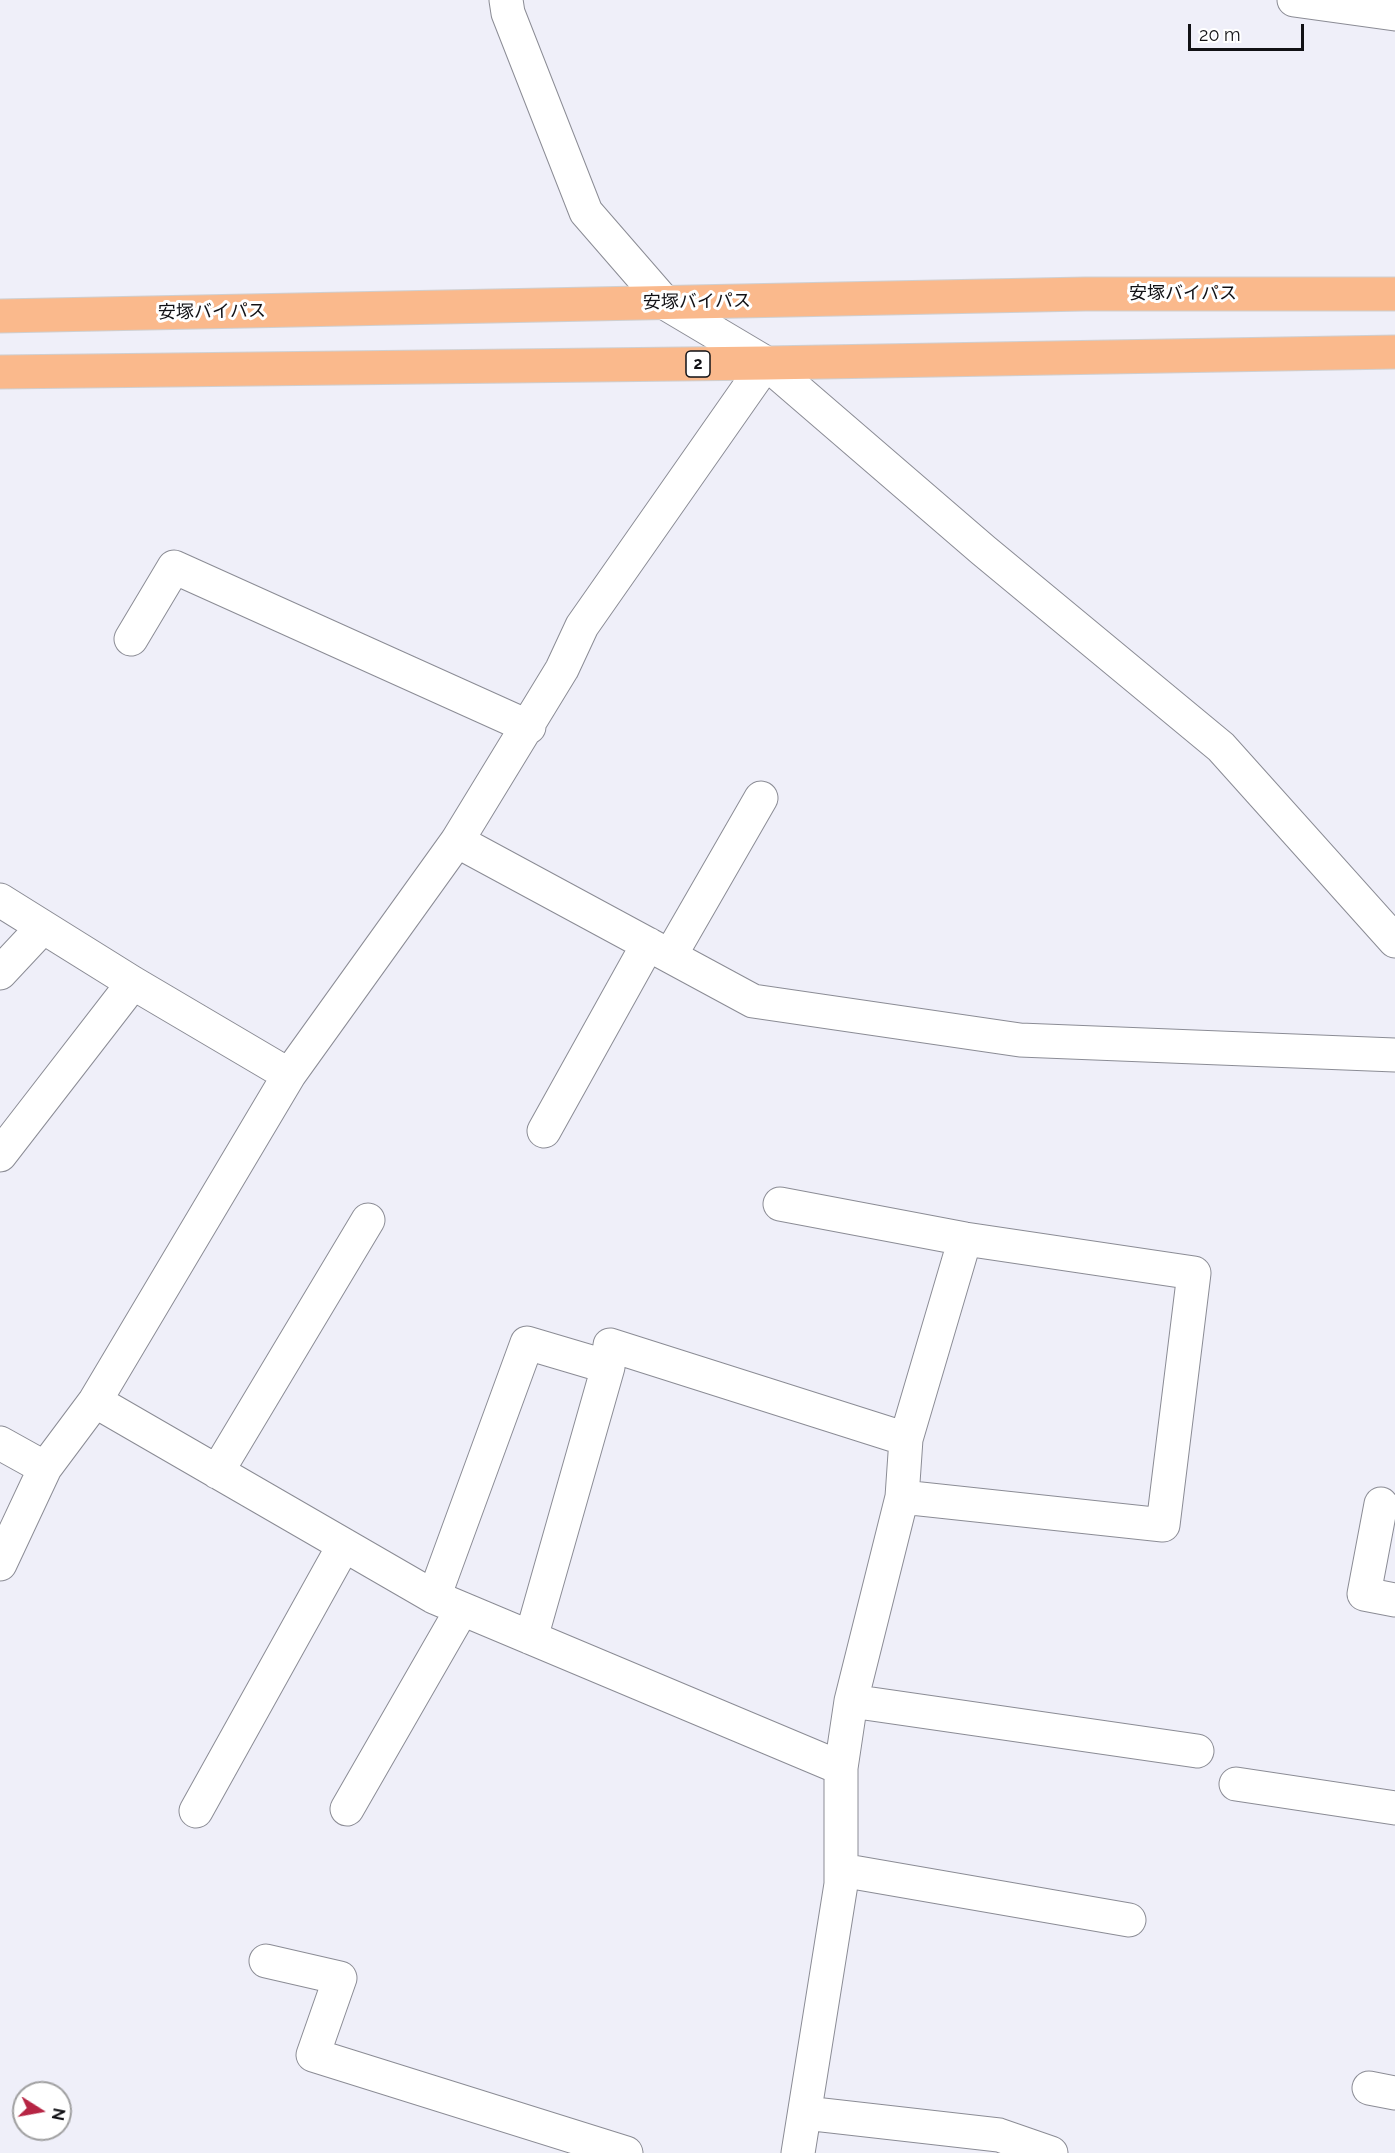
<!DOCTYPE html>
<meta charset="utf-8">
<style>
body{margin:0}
#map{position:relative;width:1395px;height:2153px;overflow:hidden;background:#efeff9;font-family:Raleway,sans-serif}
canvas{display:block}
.north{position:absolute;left:12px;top:2081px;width:60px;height:60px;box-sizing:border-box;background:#fff;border:2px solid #a0a0a1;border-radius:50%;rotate:101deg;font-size:16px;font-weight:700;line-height:24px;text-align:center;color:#111115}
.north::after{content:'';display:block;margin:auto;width:21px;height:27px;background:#b62544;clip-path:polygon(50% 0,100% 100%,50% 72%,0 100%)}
.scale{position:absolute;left:1188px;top:24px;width:116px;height:27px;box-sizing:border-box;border:3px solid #111115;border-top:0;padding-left:8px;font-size:18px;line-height:21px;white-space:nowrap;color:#111115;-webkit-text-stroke:4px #fff;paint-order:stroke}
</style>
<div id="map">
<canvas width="1395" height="2153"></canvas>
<div class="north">N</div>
<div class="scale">20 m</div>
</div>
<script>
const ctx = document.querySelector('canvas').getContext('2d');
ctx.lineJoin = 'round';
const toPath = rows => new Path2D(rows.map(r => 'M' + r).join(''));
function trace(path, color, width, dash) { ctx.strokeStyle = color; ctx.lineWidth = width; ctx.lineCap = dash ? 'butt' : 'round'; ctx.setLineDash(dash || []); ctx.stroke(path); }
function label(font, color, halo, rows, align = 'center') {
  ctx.font = font + ' Raleway,"Noto Sans JP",sans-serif'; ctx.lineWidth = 6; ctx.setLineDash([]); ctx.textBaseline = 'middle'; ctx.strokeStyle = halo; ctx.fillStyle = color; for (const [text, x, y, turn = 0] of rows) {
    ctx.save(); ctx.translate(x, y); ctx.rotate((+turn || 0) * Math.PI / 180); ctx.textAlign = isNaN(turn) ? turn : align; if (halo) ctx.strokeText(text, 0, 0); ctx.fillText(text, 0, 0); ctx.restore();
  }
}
const minor = toPath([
 [506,0,508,13,586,212,665,303,766,363,983,550,1221,747,1395,941],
 [1294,0,1395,14],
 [131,639,174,567,529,727],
 [457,841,753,1001,1020,1040,1395,1055],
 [0,900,133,983,289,1075],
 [670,956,761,798],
 [0,973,43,927],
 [544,1131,648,944],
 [0,1155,133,983],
 [780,1204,965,1239,1194,1273,1163,1525,902,1497],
 [95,1401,434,1597,841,1768,841,1884,798,2153],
 [0,1443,45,1468],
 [217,1472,368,1220],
 [1381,1504,1364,1594,1395,1600],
 [0,1564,45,1468,95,1401,289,1075,457,841,562,669,582,626,766,363],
 [434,1597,527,1343,608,1367],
 [531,1638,608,1367,610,1345,906,1439],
 [851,1701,1197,1751],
 [841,1768,851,1701,902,1497,906,1439,965,1239],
 [1236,1784,1395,1808],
 [347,1809,462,1609],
 [196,1811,344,1545],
 [841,1870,1129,1920],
 [266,1961,340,1978,313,2055,626,2153],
 [1369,2088,1395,2093],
 [805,2113,999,2135,1051,2153]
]);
const major = toPath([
 [0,316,1085,294,1395,294],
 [0,372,766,363,1395,352]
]);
trace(minor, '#8b8c95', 35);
trace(major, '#cfcfd0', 35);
trace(minor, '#fff', 33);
trace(major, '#fab98c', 33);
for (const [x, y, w] of [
 [698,364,24]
]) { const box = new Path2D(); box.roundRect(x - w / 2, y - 13, w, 26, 4.5); ctx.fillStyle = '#fff'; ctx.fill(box); trace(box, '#111115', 1.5); }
label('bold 16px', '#111115', null, [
 ["2",698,364]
]);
label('18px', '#111115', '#fff', [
 ["安塚バイパス",1183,294],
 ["安塚バイパス",697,302,-1],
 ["安塚バイパス",212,312,-1]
]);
</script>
